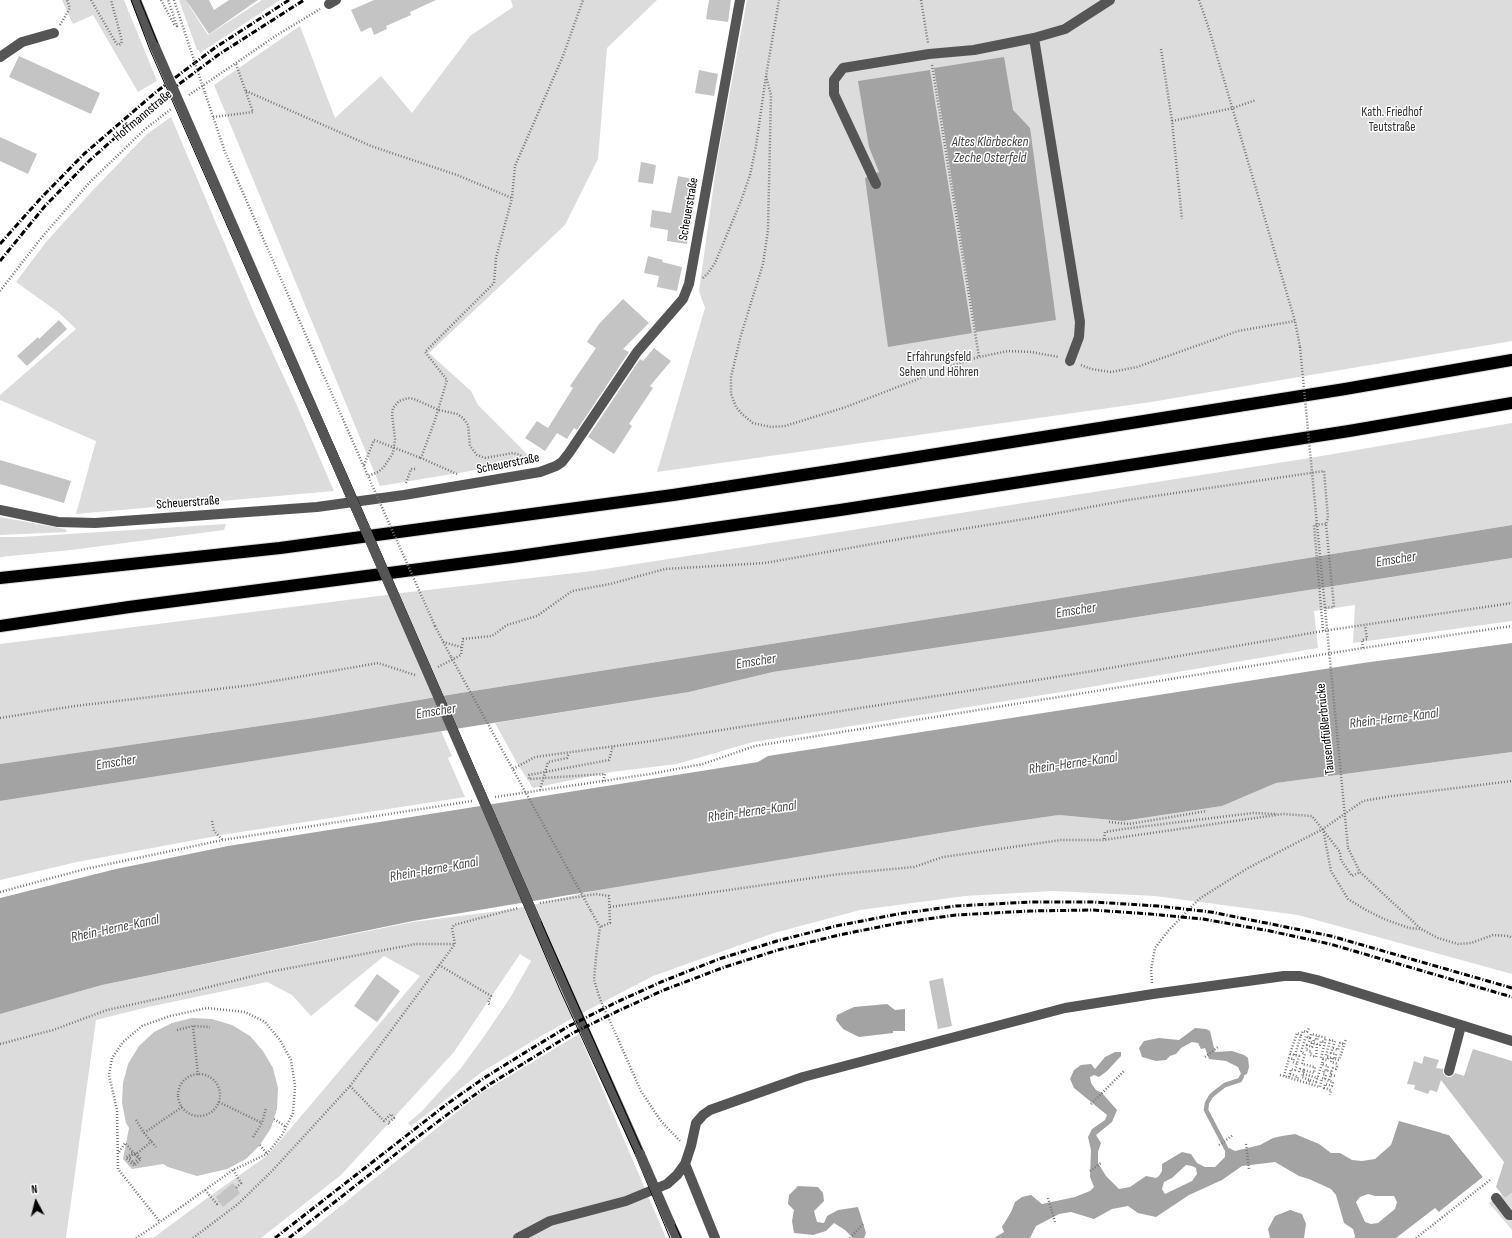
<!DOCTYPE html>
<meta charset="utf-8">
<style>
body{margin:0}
#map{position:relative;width:1512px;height:1238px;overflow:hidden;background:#fff;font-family:"Sofia Sans Condensed",sans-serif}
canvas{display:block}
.north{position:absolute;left:16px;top:1182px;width:40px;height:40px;-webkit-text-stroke:3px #fff;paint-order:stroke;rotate:353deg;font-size:11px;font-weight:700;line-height:16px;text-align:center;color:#000}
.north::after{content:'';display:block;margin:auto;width:14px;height:18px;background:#000;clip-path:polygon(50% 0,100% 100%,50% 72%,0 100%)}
</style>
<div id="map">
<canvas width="1512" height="1238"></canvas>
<div class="north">N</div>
</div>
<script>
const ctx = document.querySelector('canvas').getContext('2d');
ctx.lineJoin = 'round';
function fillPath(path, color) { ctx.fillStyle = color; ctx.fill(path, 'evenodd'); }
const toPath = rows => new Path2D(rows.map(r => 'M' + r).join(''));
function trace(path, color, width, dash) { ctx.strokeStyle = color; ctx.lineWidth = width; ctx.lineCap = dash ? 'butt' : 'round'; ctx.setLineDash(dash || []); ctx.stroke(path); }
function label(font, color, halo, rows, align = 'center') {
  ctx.font = font + ' "Sofia Sans Condensed",sans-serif'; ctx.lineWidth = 3; ctx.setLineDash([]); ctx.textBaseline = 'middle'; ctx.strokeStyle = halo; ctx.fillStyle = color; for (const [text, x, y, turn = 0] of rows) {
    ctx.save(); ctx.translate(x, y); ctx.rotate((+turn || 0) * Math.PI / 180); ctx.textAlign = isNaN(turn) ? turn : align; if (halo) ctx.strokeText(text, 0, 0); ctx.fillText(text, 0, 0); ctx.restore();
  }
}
fillPath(toPath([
 [62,0,124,0,157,81,138,92,93,15,73,24],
 [179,0,187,0,190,7,208,35,262,0,280,0,200,53,199,50,197,50],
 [511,0,657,0,607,48,598,159,565,225,429,353,471,391,478,405,532,459,506,465,380,486,214,85,300,26,335,118,381,76,412,113,470,36,513,7],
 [747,0,1512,0,1512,341,1151,402,657,472,705,308,699,291,717,161],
 [171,117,255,315,295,401,334,491,76,514,96,441,0,400,0,395,76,329,58,312,16,282,46,242,95,188,147,134],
 [1512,423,1512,525,980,611,454,694,314,718,0,764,0,644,410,592,592,571,1322,456],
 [0,517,65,529,67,532,0,535],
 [226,524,224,530,71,550,0,557,0,537,22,537],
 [1512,558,1512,621,1353,643,1355,605,1314,611,1318,648,1055,693,753,742,677,764,611,772,533,788,517,763,495,723,689,692,773,672,1048,631],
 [441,731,452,756,448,758,465,797,222,835,77,862,0,880,0,801],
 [1512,752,1512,974,1298,915,1155,896,1053,891,965,896,860,910,774,933,653,976,569,1020,526,1045,482,1072,411,1126,408,1123,421,1112,461,1068,485,1035,510,998,531,961,520,954,454,1052,341,1175,261,1238,153,1238,210,1196,268,1155,420,976,384,956,311,1016,292,995,267,982,148,1007,96,1020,66,1238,0,1238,0,1014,102,985,413,922,514,909,598,890,983,826,1059,815,1124,821,1222,806,1276,783],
 [579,1034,666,1238,301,1238,478,1095],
 [1512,1193,1512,1230,1489,1203,1502,1194,1505,1198]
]), '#dcdcdc');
fillPath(toPath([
 [1004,57,1013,110,1030,128,1056,320,976,332,934,68],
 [930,70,972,333,888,347,865,178,879,172,869,147,858,81],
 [1512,525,1512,558,1048,631,773,672,689,692,0,801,0,764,314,718,454,694,980,611],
 [1512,643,1512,752,1276,783,1222,806,1123,821,1059,815,983,826,413,921,102,985,0,1014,0,898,116,869,228,846,758,762,768,756,1363,663],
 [887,1004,895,1010,905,1009,905,1031,893,1031,893,1033,859,1037,843,1029,836,1020,837,1015,854,1007],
 [1195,1028,1206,1029,1210,1031,1215,1052,1232,1051,1244,1055,1248,1058,1249,1067,1247,1074,1242,1076,1238,1067,1226,1061,1209,1059,1205,1048,1201,1049,1198,1043,1192,1042,1181,1048,1176,1054,1170,1056,1166,1060,1156,1061,1142,1057,1139,1048,1144,1041,1159,1038,1179,1040],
 [1115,1052,1121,1052,1121,1056,1107,1071,1099,1077,1094,1075,1090,1077,1091,1083,1096,1090,1102,1093,1117,1110,1112,1122,1096,1135,1101,1143,1098,1152,1098,1163,1106,1176,1119,1189,1130,1187,1146,1176,1156,1178,1159,1176,1162,1171,1162,1164,1182,1152,1191,1154,1197,1163,1205,1167,1215,1167,1225,1157,1225,1152,1229,1148,1235,1151,1260,1145,1273,1138,1282,1136,1295,1134,1319,1144,1331,1153,1340,1153,1352,1160,1362,1161,1375,1159,1391,1145,1399,1121,1449,1135,1483,1177,1439,1212,1435,1208,1396,1238,1354,1238,1355,1236,1353,1229,1344,1223,1336,1195,1331,1189,1309,1179,1299,1176,1275,1162,1242,1166,1222,1180,1189,1195,1156,1217,1138,1213,1128,1206,1112,1209,1094,1219,1071,1212,1059,1214,1036,1226,1030,1238,994,1238,1004,1232,1002,1227,1011,1212,1015,1202,1022,1197,1031,1195,1042,1204,1075,1197,1090,1191,1094,1187,1090,1177,1091,1150,1088,1137,1092,1129,1105,1120,1107,1115,1074,1088,1070,1079,1074,1070,1081,1065,1091,1064,1095,1069,1105,1057],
 [1186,1165,1192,1166,1196,1168,1197,1174,1192,1181,1165,1194,1162,1189,1164,1182,1172,1178],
 [1368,1194,1375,1196,1394,1196,1397,1202,1395,1209,1378,1223,1371,1224,1365,1222,1356,1202,1360,1197],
 [798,1186,818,1187,823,1193,824,1201,814,1211,817,1222,824,1223,827,1216,838,1210,858,1207,866,1233,864,1238,853,1238,845,1230,834,1223,826,1231,813,1235,794,1233,792,1221,794,1210,788,1204,789,1195],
 [1290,1210,1302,1214,1306,1224,1304,1238,1270,1238,1268,1229,1275,1216]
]), '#a3a3a3');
fillPath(toPath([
 [1441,1131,1450,1133,1485,1177,1441,1213,1440,1211,1483,1177,1449,1135,1441,1133]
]), '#fff');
trace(toPath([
 [1227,1150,1206,1110,1207,1103,1211,1096,1217,1091,1225,1085,1240,1080,1242,1076]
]), '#a3a3a3', 4.5);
fillPath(toPath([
 [186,0,209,0,214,10,229,0,258,0,209,34],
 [374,0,436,0,410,12,411,15,386,26,387,29,374,35,371,27,361,32,351,10],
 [709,0,731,0,728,22,706,19],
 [19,56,100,93,91,114,9,77],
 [699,70,718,74,714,96,695,93],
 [0,137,37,154,28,174,0,161],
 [641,162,656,165,653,184,638,182],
 [678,176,698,180,687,244,667,241,668,230,650,227,652,210,671,213],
 [648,256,663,260,662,262,682,267,677,291,657,287,659,276,644,273],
 [623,299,649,323,623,349,629,352,577,430,574,428,567,439,557,433,545,451,525,438,537,421,548,428,573,388,570,386,596,348,587,342,599,324],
 [59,320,67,329,27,366,17,356,38,337,39,339],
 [654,348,671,361,650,386,653,388,629,424,632,426,614,454,588,437,640,359,643,361],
 [0,460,71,481,64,503,0,484],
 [377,974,400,991,377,1022,354,1006],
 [943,978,952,1026,938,1029,929,981],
 [192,1018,212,1019,232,1025,250,1036,263,1051,273,1068,278,1088,277,1109,271,1128,260,1145,246,1159,227,1169,197,1176,168,1167,163,1164,132,1169,123,1159,129,1128,126,1123,122,1103,123,1083,128,1064,139,1046,154,1032,172,1023],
 [1473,1049,1512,1061,1512,1193,1505,1198,1496,1187,1504,1162,1441,1080,1437,1092,1430,1090,1428,1094,1414,1089,1415,1085,1407,1084,1414,1061,1422,1064,1424,1056,1439,1060,1436,1068,1443,1069,1443,1073,1447,1077,1451,1077,1455,1073,1464,1076],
 [233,1183,240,1193,223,1207,216,1197]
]), '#c4c4c4');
const highway = toPath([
 [0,578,280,548,673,495,836,470,1345,389,1512,360],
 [0,626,129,607,512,557,840,510,1349,431,1512,403]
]);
trace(highway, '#dbdbdb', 14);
trace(toPath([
 [91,0,116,43,118,45,121,44,122,41,111,0],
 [161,0,174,24,177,26,168,0],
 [921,0,928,43],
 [1199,0,1209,29,1295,321,1300,347],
 [60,25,70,8,67,0],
 [1161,49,1172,121,1182,219],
 [932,65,979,357],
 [766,76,771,95,768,230,763,264,741,335,731,377,731,394,736,407,742,414,753,423,771,427,785,426,846,407,954,365,979,357,1008,351,1031,352,1059,357],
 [246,91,371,146,457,175,512,198],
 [205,93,225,152,368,476],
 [189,95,277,35,320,9],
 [213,117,253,112,236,64],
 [1172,121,1233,108,1256,100],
 [703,278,708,273,715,263,741,201,750,175,756,146,766,76,779,0],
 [0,291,42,237,90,182,144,130,171,109],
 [1081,365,1091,369,1111,372,1137,367,1238,331,1295,321],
 [485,458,513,453,520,455,529,462],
 [364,465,374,440,421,458],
 [457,474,421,458,435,420,447,380,425,352,494,283,496,258,512,198,515,166,563,56,583,0],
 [406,483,411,469,417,469],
 [435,626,451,657],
 [1323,631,1314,525,1326,524],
 [443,642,461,647],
 [1363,648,1362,640,1367,639,1365,625],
 [438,667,461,655,463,639,492,636,507,625,537,616,572,591,610,584,665,569,765,563,906,538,1031,518,1128,500,1324,471,1328,518,1326,524,1334,607,1324,608],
 [0,718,75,706,252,685,378,663,415,675],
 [513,769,535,757,652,741,1081,673,1323,631,1512,603],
 [603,781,605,774,529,779,529,775,609,760,613,746],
 [540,790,548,762,567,758,569,753],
 [495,797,650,774,703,764,755,746,1363,648,1512,626],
 [212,821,214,831,223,840],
 [1109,822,1129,824,1207,811],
 [1323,829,1331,871,1348,899,1366,910,1384,919,1409,928,1421,929],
 [1104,839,1105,832,1123,829,1253,813,1277,814],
 [1348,848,1360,872,1421,929,1438,938,1458,944,1471,943,1493,935,1509,936,1512,938],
 [0,892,85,869,223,840,472,801],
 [540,903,596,894,609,896,610,923,600,927],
 [610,907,840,874,914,867,943,857,1061,840,1103,840,1283,814,1312,816,1340,852,1341,860,1352,876,1360,872],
 [591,911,600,927,596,957,594,980,600,999,641,1091,660,1120,680,1141],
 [439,965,491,996,488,1003,490,1005],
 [1152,983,1151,970,1155,948,1168,931,1199,899,1248,868,1323,829,1363,801,1392,796,1512,781],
 [193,1026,198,1075],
 [177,1030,193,1026,210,1027],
 [1310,1038,1309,1042,1320,1045,1321,1041,1325,1042],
 [0,1044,53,1030,107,1010,189,992,269,972,416,944,455,944],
 [1317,1044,1316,1057,1310,1055,1311,1051,1306,1050,1307,1045,1312,1047,1314,1039,1317,1040,1318,1036],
 [1333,1048,1338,1050,1340,1043,1344,1044],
 [1295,1055,1301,1035],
 [1205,1057,1218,1047],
 [1332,1058,1331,1062,1338,1064],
 [1323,1059,1322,1064,1328,1066,1327,1071],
 [1335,1059,1339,1060,1346,1039],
 [1304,1070,1314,1073,1315,1067,1302,1064,1305,1054,1301,1052,1306,1036,1310,1038,1311,1034,1326,1038,1321,1058,1327,1060,1329,1057,1326,1056,1330,1040,1335,1041,1331,1053,1336,1054,1335,1059,1329,1057],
 [1299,1072,1300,1069,1304,1070,1302,1077,1310,1080,1308,1083],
 [1290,1074,1298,1077,1297,1080],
 [1303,1074,1318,1078],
 '178 1095a21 21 0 1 1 42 0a21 21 0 1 1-42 0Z',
 [1280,1075,1320,1087,1322,1078,1333,1082,1332,1086,1325,1084,1324,1088,1331,1090,1330,1095],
 [1331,1075,1335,1076],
 [1284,1076,1289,1058,1294,1059,1293,1062,1297,1064,1299,1056,1290,1054,1297,1033,1301,1035,1303,1031,1307,1032,1309,1028],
 [1289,1077,1291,1069,1295,1070,1297,1064],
 [1325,1079,1326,1075,1323,1074,1324,1070,1332,1072],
 [1310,1080,1316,1082,1322,1064],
 [1329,1080,1333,1068,1336,1069,1338,1064],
 [350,1086,384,1121,391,1114,394,1118,388,1123,390,1125],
 [219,1102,262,1123],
 [1091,1104,1124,1071],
 [274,1119,286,1127],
 [136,1120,144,1133,156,1147],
 [144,1133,182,1107],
 [253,1137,262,1123,266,1108],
 [1246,1144,1249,1169],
 [260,1145,267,1154],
 [1219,1145,1233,1135],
 [119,1152,125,1143,133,1152,126,1158,134,1166,141,1159,135,1152,129,1158,134,1163,139,1158,135,1155,152,1141],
 [233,1170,241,1183,236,1188],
 [1090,1171,1101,1163],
 [205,1190,217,1204,219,1202],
 [1048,1198,1055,1222],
 [136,1238,160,1222,233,1170,267,1154,282,1135,293,1113,295,1086,291,1060,280,1040,265,1022,245,1012,207,1008,170,1016,142,1026,123,1042,112,1058,109,1075,117,1110,118,1169,160,1222],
 [193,1238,238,1204,273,1170,350,1086,455,944,452,928,454,925,518,908],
 [850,1238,864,1223],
 [1416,1238,1490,1180]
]), '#777', 2.5, [1, 2]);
trace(toPath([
 [136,0,155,47],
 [329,4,336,0],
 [1034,38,1080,322,1079,337,1070,361],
 [0,57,22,42,54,33],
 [876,184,834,94,834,80,843,68,929,54,974,50,1034,38,1065,29,1110,0],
 [0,510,58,522,95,523,317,507,404,495,540,472,556,466,562,462,569,453,637,352,683,299,689,284,740,0],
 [536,921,640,1154],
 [1449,1071,1461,1026],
 [685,1164,715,1238],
 [1496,1198,1509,1215,1512,1215],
 [670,1223,677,1238],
 [518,1238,550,1221,626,1201,667,1184,677,1175,685,1164,691,1146,696,1123,703,1115,710,1110,803,1077,1065,1008,1153,994,1284,976,1300,976,1317,980,1512,1041]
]), '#555', 10);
trace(highway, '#000', 12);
trace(toPath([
 [131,0,150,50,460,756,560,990,636,1156,670,1238],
 [140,0,185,110,349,480,551,944,681,1238]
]), '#000', 1);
trace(toPath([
 [0,244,40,199,84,154,156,92,216,47,289,0],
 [0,261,45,206,90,160,159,99,218,55,304,0],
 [275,1238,447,1104,484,1078,529,1050,569,1026,617,1002,661,982,719,959,777,941,836,926,898,914,956,906,1030,902,1093,902,1158,906,1211,912,1331,936,1512,988],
 [289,1238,411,1142,452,1111,490,1084,573,1033,620,1010,664,990,722,968,778,950,839,935,899,923,956,915,1030,911,1092,910,1150,914,1203,919,1270,931,1330,944,1512,997]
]), '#000', 3, [6, 2, 1, 2]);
trace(toPath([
 [174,0,205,93],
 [1300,347,1348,848],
 [435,626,368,476,378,472,384,467,393,453,395,439,392,414,393,408,399,401,408,398,414,399,439,410,457,414,463,418,468,425,470,446,477,455,485,458],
 [451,657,591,911]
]), '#777', 2.5, [1, 2]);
trace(toPath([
 [155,47,536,921],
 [640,1154,670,1223]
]), '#555', 10);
label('13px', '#333', '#fff', [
 ["Kath. Friedhof",1392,113],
 ["Teutstraße",1392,128],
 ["Erfahrungsfeld",939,358],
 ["Sehen und Höhren",939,373]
]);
label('13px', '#000', '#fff', [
 ["Hoffmannstraße",143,116,-40],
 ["Scheuerstraße",689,209,-80],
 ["Scheuerstraße",508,464,-11],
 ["Scheuerstraße",188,503,-4],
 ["Tausendfüßlerbrücke",1326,729,-96]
]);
label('italic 14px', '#444', '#fff', [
 ["Altes Klärbecken",990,142],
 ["Zeche Osterfeld",990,158],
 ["Emscher",1396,560,-9],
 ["Emscher",1076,611,-9],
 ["Emscher",756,662,-9],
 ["Emscher",436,712,-9],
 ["Rhein-Herne-Kanal",1394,719,-7],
 ["Emscher",116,763,-9],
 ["Rhein-Herne-Kanal",1073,764,-8],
 ["Rhein-Herne-Kanal",752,812,-8],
 ["Rhein-Herne-Kanal",434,870,-10],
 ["Rhein-Herne-Kanal",115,929,-12]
]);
</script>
